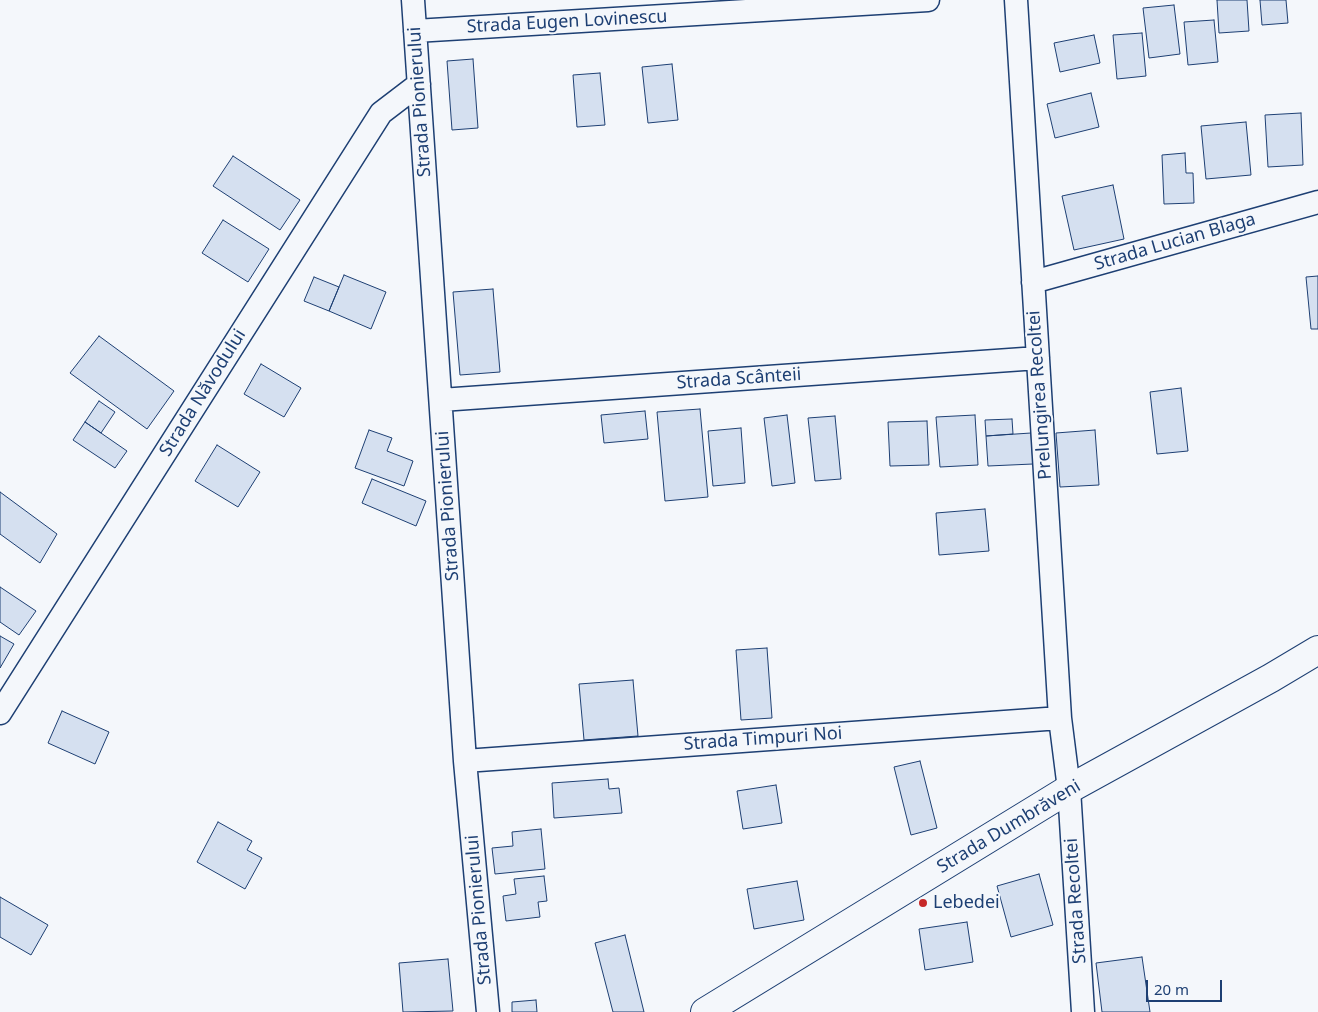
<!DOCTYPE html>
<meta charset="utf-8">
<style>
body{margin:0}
#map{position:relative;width:1318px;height:1012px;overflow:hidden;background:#f4f7fb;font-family:"Noto Sans",sans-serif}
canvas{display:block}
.scale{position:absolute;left:1146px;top:980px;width:76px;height:22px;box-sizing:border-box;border:2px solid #1d3f73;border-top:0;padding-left:6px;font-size:15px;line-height:18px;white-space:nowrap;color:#1d3f73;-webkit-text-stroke:4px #f4f7fb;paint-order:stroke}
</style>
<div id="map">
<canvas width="1318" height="1012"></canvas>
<div class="scale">20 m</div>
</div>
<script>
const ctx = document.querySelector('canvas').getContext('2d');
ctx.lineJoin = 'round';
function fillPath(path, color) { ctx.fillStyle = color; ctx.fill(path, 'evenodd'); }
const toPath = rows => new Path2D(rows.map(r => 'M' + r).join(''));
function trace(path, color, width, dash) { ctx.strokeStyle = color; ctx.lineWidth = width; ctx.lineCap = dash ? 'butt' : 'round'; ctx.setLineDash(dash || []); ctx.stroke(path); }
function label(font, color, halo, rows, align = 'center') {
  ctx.font = font + ' "Noto Sans",sans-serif'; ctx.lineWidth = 4; ctx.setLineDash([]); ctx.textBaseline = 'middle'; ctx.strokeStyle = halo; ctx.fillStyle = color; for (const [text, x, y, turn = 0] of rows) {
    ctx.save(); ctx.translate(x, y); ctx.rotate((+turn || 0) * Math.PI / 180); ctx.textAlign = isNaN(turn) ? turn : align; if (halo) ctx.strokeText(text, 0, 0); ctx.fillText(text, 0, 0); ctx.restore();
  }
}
const building = toPath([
 [1217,0,1247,0,1249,31,1219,33,1217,0],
 [1260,0,1286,0,1288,23,1262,25,1260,0],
 [1174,5,1180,54,1149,58,1143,8,1174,5],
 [1214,20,1218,62,1188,65,1184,22,1214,20],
 [1142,33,1146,76,1117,79,1113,35,1142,33],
 [1094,35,1100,63,1060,72,1054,43,1094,35],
 [473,59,478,128,452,130,447,61,473,59],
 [672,64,678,120,648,123,642,67,672,64],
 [600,73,605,125,577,127,573,75,600,73],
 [1091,93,1099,127,1055,138,1047,104,1091,93],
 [1301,113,1303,165,1268,167,1265,115,1301,113],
 [1246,122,1251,175,1206,179,1201,126,1246,122],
 [1185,153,1186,173,1193,173,1194,203,1164,204,1162,155,1185,153],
 [233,156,300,200,280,230,213,186,233,156],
 [1113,185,1124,239,1074,250,1062,196,1113,185],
 [223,220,269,249,248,282,202,253,223,220],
 [344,275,386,292,371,329,329,311,344,275],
 [1318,276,1318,329,1311,329,1306,277,1318,276],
 [314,277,339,287,329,311,304,301,314,277],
 [493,289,500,372,460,375,453,292,493,289],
 [99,336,174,391,147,429,70,373,99,336],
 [261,364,301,388,284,417,244,394,261,364],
 [1181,388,1188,451,1157,454,1150,392,1181,388],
 [99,401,115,412,101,433,85,422,99,401],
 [700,409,708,497,665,501,657,412,700,409],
 [645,411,648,439,604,443,601,415,645,411],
 [787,415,795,483,772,486,764,418,787,415],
 [975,415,978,465,940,467,936,417,975,415],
 [835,416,841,479,815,481,808,418,835,416],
 [1012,419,1013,434,986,436,985,420,1012,419],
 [927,421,929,465,890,466,888,422,927,421],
 [85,422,127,451,115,468,73,440,85,422],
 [741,428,745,483,713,486,708,431,741,428],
 [369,430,392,438,387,451,413,461,404,486,355,468,369,430],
 [1095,430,1099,485,1060,487,1056,433,1095,430],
 [1031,433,1033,464,988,466,986,436,1031,433],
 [217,445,260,472,238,507,195,481,217,445],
 [372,479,426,501,416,526,362,503,372,479],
 [0,492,57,534,40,563,0,534,0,492],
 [985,509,989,551,939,555,936,513,985,509],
 [0,587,36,611,19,635,0,622,0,587],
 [0,636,14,644,0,668,0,636],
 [767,648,772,718,741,720,736,650,767,648],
 [633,680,638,736,584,740,579,684,633,680],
 [62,711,109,732,95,764,48,743,62,711],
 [920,761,937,828,911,835,894,767,920,761],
 [608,779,609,789,619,788,622,813,554,818,552,783,608,779],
 [776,785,782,823,743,829,737,791,776,785],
 [218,822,252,841,247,850,262,858,245,889,197,862,218,822],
 [541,829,545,869,495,874,492,848,513,846,512,832,541,829],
 [1039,874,1053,925,1011,937,997,886,1039,874],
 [544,876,547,901,538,902,540,917,506,921,503,896,516,894,514,879,544,876],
 [797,881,804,920,754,929,747,889,797,881],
 [0,897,48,925,31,955,0,937,0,897],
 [967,922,973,962,925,970,919,929,967,922],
 [625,935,644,1012,613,1012,595,943,625,935],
 [1142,957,1150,1012,1102,1012,1096,963,1142,957],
 [448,959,453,1011,403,1012,399,963,448,959],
 [536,1000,537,1012,512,1012,512,1002,536,1000]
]);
fillPath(building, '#d5e0f0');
trace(building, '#1d3f73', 1);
const minor = toPath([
 [413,0,465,761,488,1012],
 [1016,0,1060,718,1069,789,1083,1012],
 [415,31,928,0],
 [1033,282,1318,202],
 [441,400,1038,358],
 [0,713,381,113,419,84],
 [465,761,1060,718]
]);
const tertiary = toPath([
 [705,1012,1069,789,1271,678,1318,650]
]);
trace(minor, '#1d3f73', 25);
trace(tertiary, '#1d3f73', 30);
trace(minor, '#f4f7fb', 22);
trace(tertiary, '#f4f7fb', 28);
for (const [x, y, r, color] of [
 [923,903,5,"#c62828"]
]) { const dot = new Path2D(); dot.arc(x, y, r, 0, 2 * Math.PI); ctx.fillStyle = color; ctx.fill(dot); trace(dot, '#f4f7fb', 2); }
label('18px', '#1d3f73', '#f4f7fb', [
 ["Strada Eugen Lovinescu",567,22,-3],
 ["Strada Pionierului",420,102,-94],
 ["Strada Lucian Blaga",1175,242,-16],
 ["Strada Scânteii",739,379,-4],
 ["Strada Năvodului",203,393,-58],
 ["Prelungirea Recoltei",1040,395,-94],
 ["Strada Pionierului",448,506,-94],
 ["Strada Timpuri Noi",763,739,-4],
 ["Strada Dumbrăveni",1009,827,-31],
 ["Strada Recoltei",1076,901,-94],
 ["Strada Pionierului",479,910,-95]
]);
label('18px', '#1d3f73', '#f4f7fb', [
 ["Lebedei",933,903]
], 'left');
</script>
